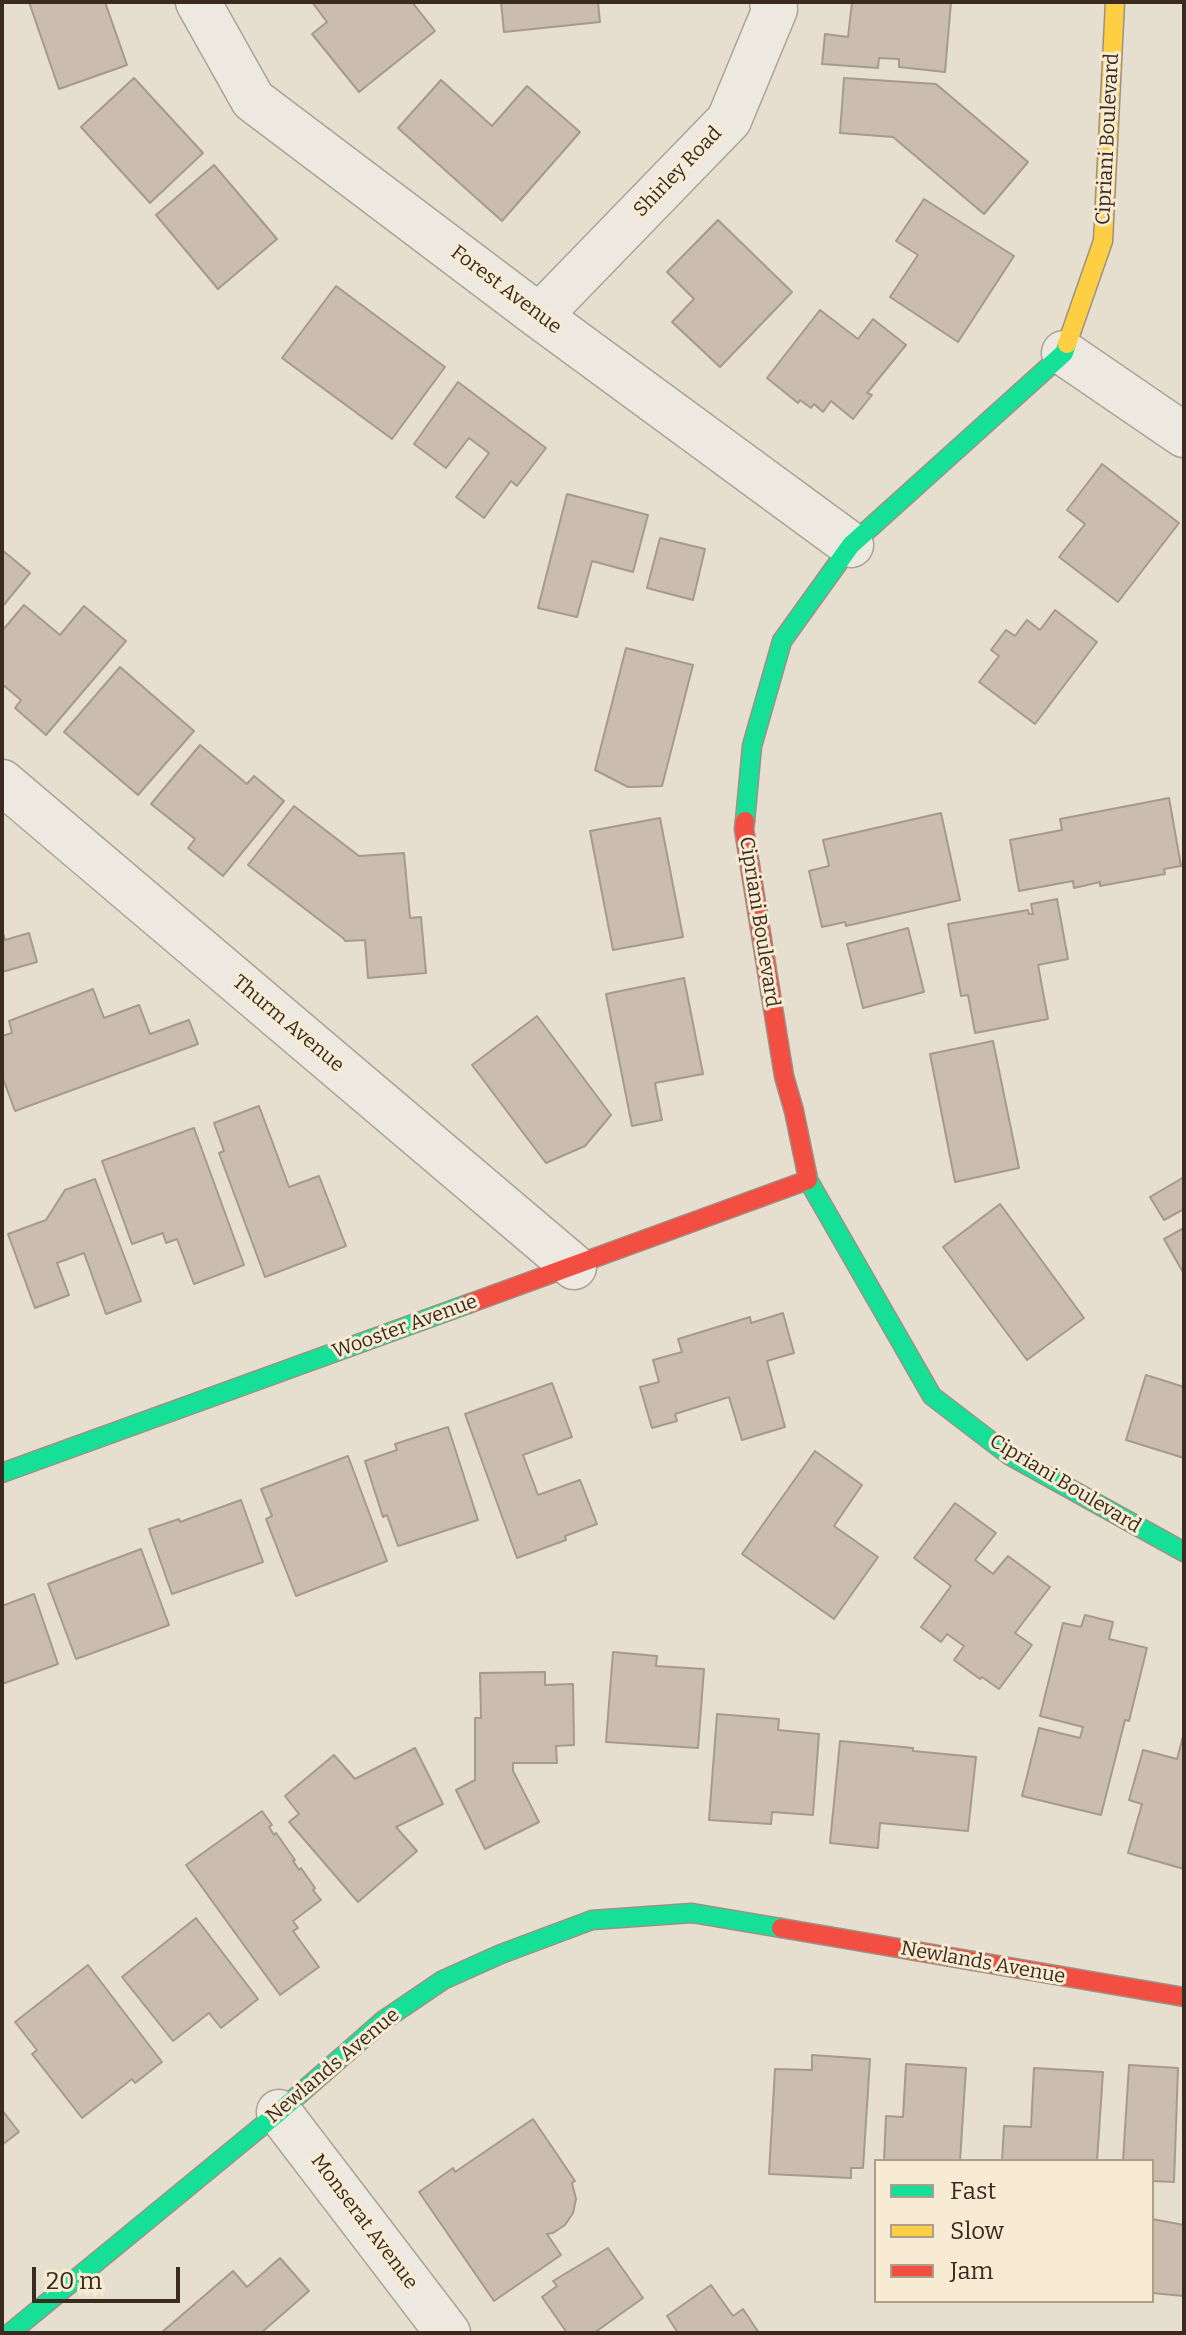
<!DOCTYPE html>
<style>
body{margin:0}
#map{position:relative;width:1186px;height:2335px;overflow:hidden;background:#e6dece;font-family:Bitter,serif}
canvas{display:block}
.frame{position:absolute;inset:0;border:4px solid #3b2b1e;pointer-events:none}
.legend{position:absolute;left:874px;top:2159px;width:280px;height:144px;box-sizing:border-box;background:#f7ebd4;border:2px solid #ac9e8b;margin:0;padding:10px 14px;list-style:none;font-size:24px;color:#3b2b1e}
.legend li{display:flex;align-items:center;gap:16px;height:40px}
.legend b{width:40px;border:2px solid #ac9e8b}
.scale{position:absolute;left:32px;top:2267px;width:148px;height:36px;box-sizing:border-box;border:4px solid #3b2b1e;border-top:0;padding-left:10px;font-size:24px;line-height:28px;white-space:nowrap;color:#3b2b1e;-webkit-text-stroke:6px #f7ebd4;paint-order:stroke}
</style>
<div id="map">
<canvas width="1186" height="2335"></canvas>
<div class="frame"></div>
<ul class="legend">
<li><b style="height:10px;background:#16e098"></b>Fast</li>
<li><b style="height:10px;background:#ffcf43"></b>Slow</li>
<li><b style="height:10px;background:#f24e42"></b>Jam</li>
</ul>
<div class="scale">20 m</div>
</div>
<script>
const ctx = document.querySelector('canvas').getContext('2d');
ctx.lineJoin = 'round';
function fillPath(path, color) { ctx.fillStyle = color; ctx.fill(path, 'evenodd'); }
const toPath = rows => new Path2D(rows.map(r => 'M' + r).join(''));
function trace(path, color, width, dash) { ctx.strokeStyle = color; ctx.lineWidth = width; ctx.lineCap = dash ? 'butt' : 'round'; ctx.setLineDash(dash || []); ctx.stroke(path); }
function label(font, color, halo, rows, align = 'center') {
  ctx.font = font + ' Bitter,serif'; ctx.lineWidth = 6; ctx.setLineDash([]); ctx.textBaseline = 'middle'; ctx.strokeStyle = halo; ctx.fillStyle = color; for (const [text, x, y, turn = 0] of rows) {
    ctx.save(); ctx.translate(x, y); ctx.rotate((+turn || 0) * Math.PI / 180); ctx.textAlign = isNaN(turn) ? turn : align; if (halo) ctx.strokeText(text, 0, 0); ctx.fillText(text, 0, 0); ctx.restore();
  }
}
const building = toPath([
 [29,2,105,2,127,65,59,89,29,2],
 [312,2,412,2,435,31,359,92,312,34,327,22,312,2],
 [501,2,598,2,600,22,504,32,501,2],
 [852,2,951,2,945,72,899,67,899,59,879,58,878,68,822,64,825,34,848,37,852,2],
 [134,78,203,153,150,203,81,127,134,78],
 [844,78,936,84,1028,162,984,214,893,137,840,133,844,78],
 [441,80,492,126,527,86,580,132,502,221,398,128,441,80],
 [214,165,277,239,218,289,156,215,214,165],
 [924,199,1014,256,958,342,890,297,918,255,896,241,924,199],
 [718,220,792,292,720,367,672,322,694,299,667,272,718,220],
 [336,286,445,367,392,439,282,358,336,286],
 [820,310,858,339,873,319,906,345,867,393,872,395,853,419,831,401,823,412,814,404,811,408,800,400,798,403,767,378,820,310],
 [458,382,546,448,517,486,511,481,484,518,456,497,489,453,469,438,446,468,414,444,458,382],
 [1102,464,1179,523,1118,602,1059,557,1085,524,1067,510,1102,464],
 [567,494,648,515,633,572,592,561,577,617,538,608,567,494],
 [660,538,705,549,693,600,647,588,660,538],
 [2,550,30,573,2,607,2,550],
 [24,605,60,635,84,606,126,641,46,735,15,708,21,700,2,684,2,631,24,605],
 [1055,610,1097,642,1035,724,979,682,999,656,991,650,1006,630,1015,636,1027,620,1040,630,1055,610],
 [626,648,693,665,662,786,628,787,595,770,626,648],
 [120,667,194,731,138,795,64,732,120,667],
 [200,745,247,784,254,776,284,801,223,876,188,848,195,839,151,804,200,745],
 [1169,798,1181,866,1164,869,1165,874,1100,886,1100,882,1074,888,1073,881,1019,891,1010,840,1062,830,1060,819,1169,798],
 [294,806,359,856,404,853,410,918,421,917,426,973,368,978,365,940,345,941,343,938,248,865,294,806],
 [941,813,960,900,846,926,845,922,822,927,809,871,829,866,823,840,941,813],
 [660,818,683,937,613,950,590,831,660,818],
 [1057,899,1068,959,1038,965,1048,1019,975,1033,968,995,961,996,948,924,1028,910,1029,914,1033,914,1031,904,1057,899],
 [908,928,924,992,863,1008,847,944,908,928],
 [2,929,5,940,29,933,37,962,2,972,2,929],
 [684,978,703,1074,655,1083,662,1120,632,1126,606,994,684,978],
 [93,989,104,1018,139,1005,150,1034,189,1020,198,1044,15,1111,2,1076,2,1036,12,1033,9,1021,93,989],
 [537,1016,611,1115,585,1146,546,1163,472,1065,537,1016],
 [993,1041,1019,1168,955,1182,930,1054,993,1041],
 [259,1106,289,1187,319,1176,346,1246,265,1277,219,1153,224,1151,214,1123,259,1106],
 [194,1128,244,1265,194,1284,177,1239,166,1243,163,1233,132,1244,102,1161,194,1128],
 [1184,1177,1184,1209,1164,1220,1150,1197,1184,1177],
 [95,1179,141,1301,106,1314,84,1253,57,1263,69,1295,35,1308,8,1234,46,1220,65,1190,95,1179],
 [1000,1204,1084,1318,1027,1360,943,1247,1000,1204],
 [1184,1228,1184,1274,1164,1239,1184,1228],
 [783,1313,794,1353,767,1361,785,1427,742,1440,729,1397,675,1414,677,1421,652,1428,640,1387,659,1382,653,1360,682,1352,678,1339,750,1317,751,1323,783,1313],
 [1146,1375,1184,1387,1184,1458,1126,1440,1146,1375],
 [552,1383,572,1437,523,1455,538,1495,580,1480,597,1524,565,1536,566,1540,517,1558,465,1414,552,1383],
 [448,1427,478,1520,398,1546,387,1515,383,1517,365,1461,397,1450,395,1444,448,1427],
 [815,1451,862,1485,834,1526,878,1557,834,1619,742,1554,815,1451],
 [348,1456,387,1561,296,1596,266,1519,272,1516,261,1489,348,1456],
 [241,1500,263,1562,172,1594,149,1529,179,1519,180,1522,241,1500],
 [955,1503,996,1533,975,1560,993,1574,1008,1556,1050,1587,1015,1633,1032,1645,999,1689,982,1677,980,1679,954,1660,964,1646,947,1634,941,1642,921,1627,951,1586,914,1558,955,1503],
 [141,1549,169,1625,76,1659,48,1584,141,1549],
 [34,1594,58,1664,2,1684,2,1606,34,1594],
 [1085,1615,1113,1622,1109,1639,1147,1648,1129,1721,1125,1720,1101,1815,1022,1796,1039,1728,1080,1738,1083,1727,1040,1716,1063,1623,1081,1627,1085,1615],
 [613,1652,657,1656,656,1666,704,1669,698,1748,606,1742,613,1652],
 [545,1672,545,1685,573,1684,574,1745,556,1746,557,1763,513,1763,513,1771,539,1822,485,1849,456,1790,475,1780,475,1718,481,1718,480,1673,545,1672],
 [717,1714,779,1719,778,1730,819,1734,813,1815,772,1812,771,1824,709,1820,717,1714],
 [1184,1733,1184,1869,1128,1853,1142,1804,1129,1800,1143,1750,1177,1759,1184,1733],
 [840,1741,913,1748,913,1751,976,1757,968,1831,880,1823,878,1848,830,1843,840,1741],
 [415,1748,443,1804,396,1827,417,1851,358,1902,289,1822,299,1814,285,1796,334,1755,355,1779,415,1748],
 [262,1811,272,1825,269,1827,274,1835,276,1833,295,1860,293,1861,299,1870,301,1868,315,1888,313,1890,321,1900,293,1921,298,1928,293,1931,319,1967,280,1995,186,1865,262,1811],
 [196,1918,258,1999,221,2028,209,2013,173,2041,122,1977,196,1918],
 [88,1965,162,2062,135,2083,132,2079,82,2118,32,2054,37,2050,15,2022,88,1965],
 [812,2055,870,2059,863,2168,851,2168,851,2178,769,2174,775,2069,812,2070,812,2055],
 [906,2064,966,2068,960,2161,884,2161,886,2116,903,2117,906,2064],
 [1129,2065,1178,2068,1174,2182,1152,2181,1152,2161,1123,2161,1129,2065],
 [1034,2068,1103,2072,1097,2161,1002,2161,1004,2126,1031,2127,1034,2068],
 [2,2110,19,2132,2,2145,2,2110],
 [533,2119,575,2181,572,2183,576,2199,573,2213,565,2225,553,2233,547,2234,561,2255,494,2301,419,2192,453,2168,455,2172,533,2119],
 [1152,2219,1184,2225,1184,2296,1152,2293,1152,2219],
 [608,2248,643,2298,594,2333,567,2333,542,2297,557,2286,553,2281,608,2248],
 [280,2258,309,2291,261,2333,161,2333,233,2271,247,2287,280,2258],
 [711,2285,733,2316,743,2309,759,2333,678,2333,667,2316,711,2285]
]);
fillPath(building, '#cabcaf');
trace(building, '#a7998d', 2);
const street = toPath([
 [198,2,253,100,539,316,851,545],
 [539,316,729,120,775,9,772,2],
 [1064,353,1184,435],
 [2,782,574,1267],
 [279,2112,448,2333]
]);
const fast = toPath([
 [745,821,752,746,782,641,851,545,1064,353,1067,344],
 [807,1174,808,1180,932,1396,1009,1455,1184,1552],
 [2,1473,468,1304],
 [10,2333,279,2112,384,2020,443,1980,501,1954,592,1920,692,1913,781,1928]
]);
const slow = toPath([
 [1067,344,1103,241,1115,2]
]);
const jam = toPath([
 [745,821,744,829,784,1076,794,1111,807,1174],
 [468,1304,808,1180],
 [781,1928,1184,1997]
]);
trace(street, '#aba397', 47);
trace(fast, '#9b9286', 21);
trace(slow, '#9b9286', 21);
trace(jam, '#9b9286', 21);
trace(street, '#eee9e0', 44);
trace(fast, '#16e098', 18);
trace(slow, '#ffcf43', 18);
trace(jam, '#f24e42', 18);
label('20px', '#3b2b1e', '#f7ebd4', [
 ["Cipriani Boulevard",1108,139,-87],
 ["Shirley Road",678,172,-46],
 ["Forest Avenue",506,290,37],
 ["Cipriani Boulevard",759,922,81],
 ["Thurm Avenue",288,1024,40],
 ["Wooster Avenue",405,1327,-20],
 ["Cipriani Boulevard",1065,1484,31],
 ["Newlands Avenue",983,1963,10],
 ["Newlands Avenue",333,2066,-40],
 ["Monserat Avenue",364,2222,53]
]);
</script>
